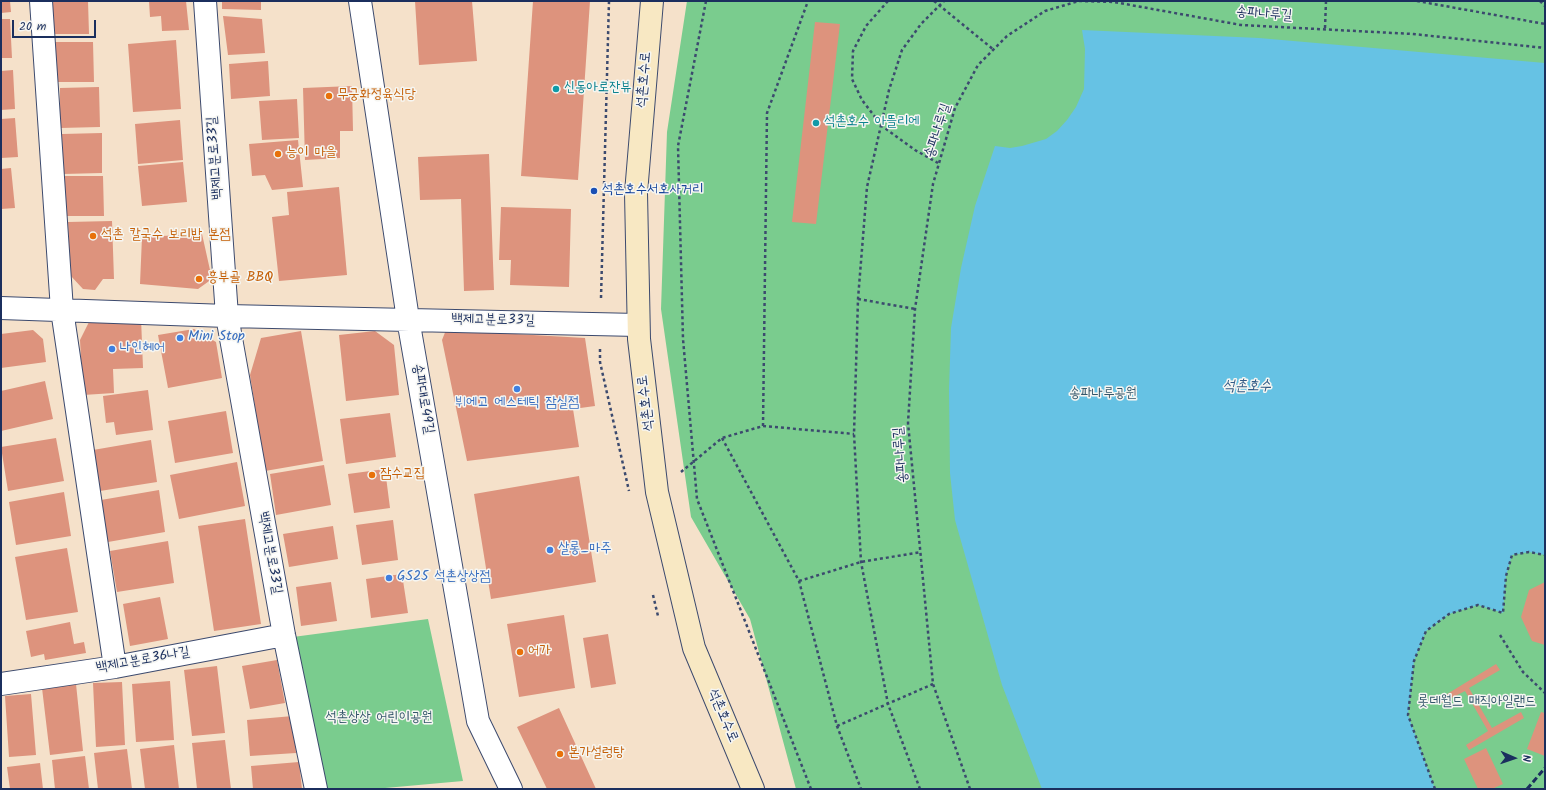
<!DOCTYPE html>
<meta charset="utf-8">
<style>
body{margin:0}
#map{position:relative;width:1546px;height:790px;overflow:hidden;background:#f5e1ca;font-family:Kalam,sans-serif}
canvas{display:block}
.frame{position:absolute;inset:0;border:2px solid #1b2f5e;pointer-events:none}
.north{position:absolute;left:1494px;top:738px;width:40px;height:40px;-webkit-text-stroke:3px #f6f6f2;paint-order:stroke;rotate:92deg;font-size:11px;font-weight:700;line-height:16px;text-align:center;color:#1b2f5e}
.north::after{content:'';display:block;margin:auto;width:14px;height:18px;background:#1b2f5e;clip-path:polygon(50% 0,100% 100%,50% 72%,0 100%)}
.scale{position:absolute;left:12px;top:20px;width:84px;height:18px;box-sizing:border-box;border:2px solid #1b2f5e;border-top:0;padding-left:5px;font-size:12px;line-height:14px;white-space:nowrap;color:#1b2f5e;-webkit-text-stroke:3px #f6f6f2;paint-order:stroke}
</style>
<div id="map">
<canvas width="1546" height="790"></canvas>
<div class="frame"></div>
<div class="north">N</div>
<div class="scale">20 m</div>
</div>
<script>
const ctx = document.querySelector('canvas').getContext('2d');
ctx.lineJoin = 'round';
function fillPath(path, color) { ctx.fillStyle = color; ctx.fill(path, 'evenodd'); }
const toPath = rows => new Path2D(rows.map(r => 'M' + r).join(''));
function trace(path, color, width, dash) { ctx.strokeStyle = color; ctx.lineWidth = width; ctx.lineCap = dash ? 'butt' : 'round'; ctx.setLineDash(dash || []); ctx.stroke(path); }
function label(font, color, halo, rows, align = 'center') {
  ctx.font = font + ' Kalam,"Poor Story",sans-serif'; ctx.lineWidth = 3; ctx.setLineDash([]); ctx.textBaseline = 'middle'; ctx.strokeStyle = halo; ctx.fillStyle = color; for (const [text, x, y, turn = 0] of rows) {
    ctx.save(); ctx.translate(x, y); ctx.rotate((+turn || 0) * Math.PI / 180); ctx.textAlign = isNaN(turn) ? turn : align; if (halo) ctx.strokeText(text, 0, 0); ctx.fillText(text, 0, 0); ctx.restore();
  }
}
fillPath(toPath([
 [687,1,1545,1,1545,789,796,789,750,619,691,517,661,309,667,132],
 [428,619,463,781,374,789,321,789,293,637]
]), '#7acc8e');
fillPath(toPath([
 [1082,30,1259,38,1545,63,1545,555,1529,552,1512,555,1506,576,1503,613,1478,605,1449,614,1426,631,1414,661,1408,715,1435,789,1042,789,1002,685,955,520,950,473,949,390,951,328,961,268,975,206,995,146,1010,148,1022,146,1046,139,1057,131,1067,120,1076,107,1084,89,1085,49]
]), '#66c2e4');
fillPath(toPath([
 [1,1,10,1,11,12,1,13],
 [49,1,88,1,89,34,49,34],
 [149,1,186,1,189,30,162,31,161,16,150,17],
 [222,1,261,1,261,10,222,9],
 [415,1,472,1,477,61,419,65],
 [533,1,590,1,578,180,521,176],
 [223,16,262,19,265,53,228,55],
 [1,19,10,19,12,58,1,58],
 [815,22,840,24,816,224,792,222],
 [176,40,181,109,133,112,128,44],
 [53,42,93,42,94,82,54,82],
 [268,61,270,96,231,99,229,64],
 [13,70,15,109,1,110,1,71],
 [352,86,353,131,340,131,340,158,305,160,303,88],
 [99,87,100,127,60,128,60,88],
 [297,99,299,138,262,140,259,101],
 [15,118,18,157,1,158,1,119],
 [180,120,183,160,138,164,135,124],
 [102,133,102,173,63,174,62,134],
 [298,140,303,187,272,190,265,175,252,176,249,144],
 [489,154,494,290,464,291,461,199,420,200,418,157],
 [183,162,187,202,142,206,138,166],
 [11,168,15,208,1,209,1,169],
 [63,176,103,176,104,216,64,216],
 [339,187,347,275,279,281,272,217,289,215,287,192],
 [501,207,571,209,569,287,510,285,511,260,499,260],
 [112,221,114,279,103,279,95,290,83,289,70,275,68,222],
 [202,234,212,279,198,289,140,284,142,237],
 [141,318,143,368,113,369,114,393,83,395,80,340,90,320],
 [194,329,216,342,222,378,168,388,158,335],
 [33,330,43,339,46,362,1,368,1,334],
 [446,330,585,338,595,406,573,409,579,447,467,461,442,340],
 [301,331,323,461,265,471,250,375,261,338],
 [375,331,394,345,399,395,346,401,339,335],
 [45,381,53,419,1,431,1,391],
 [148,390,153,430,116,435,114,422,106,423,103,396],
 [226,411,233,453,175,463,168,421],
 [390,413,396,457,346,464,340,419],
 [56,438,64,481,8,491,1,447],
 [151,440,157,482,100,491,93,450],
 [237,462,245,506,179,519,170,475],
 [324,465,331,505,276,515,270,474],
 [385,469,390,508,354,513,348,474],
 [579,476,596,582,491,599,474,494],
 [159,490,165,532,108,542,101,500],
 [64,492,71,536,16,545,9,502],
 [245,519,261,624,214,631,198,526],
 [393,520,398,560,362,565,356,525],
 [333,526,338,559,289,567,283,534],
 [168,541,174,583,117,592,110,551],
 [67,548,78,612,26,620,15,557],
 [402,574,408,613,371,618,366,579],
 [331,582,337,621,301,626,296,587],
 [1545,582,1545,645,1532,641,1521,617,1529,590],
 [160,597,168,639,130,646,123,604],
 [564,615,575,688,519,697,507,624],
 [70,622,74,644,84,642,86,653,45,660,44,654,31,657,26,631],
 [608,634,616,684,591,688,583,638],
 [277,660,285,703,250,709,242,666],
 [1496,664,1500,670,1469,688,1492,728,1521,712,1524,718,1469,750,1466,745,1488,731,1465,691,1442,703,1439,699],
 [217,666,225,733,192,736,184,670],
 [170,681,174,740,136,742,132,684],
 [122,682,125,745,96,747,93,683],
 [76,684,83,751,50,755,42,688],
 [31,694,36,755,9,757,5,696],
 [559,708,596,789,547,789,517,727],
 [1541,712,1545,713,1545,756,1527,749],
 [293,716,296,753,250,756,247,720],
 [225,740,231,789,197,789,192,743],
 [174,745,179,789,145,789,140,749],
 [1486,748,1503,784,1492,789,1478,789,1464,759],
 [127,749,132,789,98,789,94,753],
 [85,756,89,789,55,789,52,760],
 [299,762,302,789,253,789,251,766],
 [40,763,43,789,10,789,7,767]
]), '#dd937d');
const street = toPath([
 [41,1,62,310,115,667],
 [205,1,227,316,284,635,316,789],
 [360,1,408,319,478,721,511,789],
 [1,308,227,316,638,325],
 [1,684,115,667,284,635]
]);
const secondary = toPath([
 [652,1,636,193,639,339,657,492,694,648,753,789]
]);
trace(street, '#3c4a6e', 24);
trace(secondary, '#3c4a6e', 24);
trace(toPath([
 [706,1,678,146,683,339,697,499,811,789],
 [888,1,866,26,853,51,852,79,862,100,882,126,915,150,938,163],
 [934,1,994,50],
 [1417,1,1545,24],
 [1540,1,1545,6],
 [1325,28,1326,1],
 [601,298,609,1],
 [858,299,915,309],
 [600,349,600,362,629,491],
 [763,426,767,113,808,1],
 [722,438,799,581,837,726,861,789],
 [681,472,722,438,763,426,854,434],
 [799,581,861,562,921,552],
 [653,595,658,616],
 [1500,635,1523,672,1545,693],
 [837,726,933,684],
 [920,789,888,704,861,562,854,434,858,299,867,187,889,90,902,50,921,24,944,1],
 [970,789,933,684,908,423,915,309,933,184,955,108,978,65,1007,36,1045,11,1079,1,1114,2,1241,25,1413,34,1545,48],
 [1435,789,1408,715,1414,661,1426,631,1449,614,1478,605,1503,613,1506,576,1512,555,1529,552,1545,555]
]), '#3c4a6e', 2.5, [3, 3]);
trace(street, '#fff', 22);
trace(secondary, '#f8e8c3', 22);
trace(toPath([
 [1527,789,1545,768]
]), '#1b2f5e', 3, [6, 3]);
for (const [x, y, r, color] of [
 [556,89,4,"#0f9aa8"],
 [329,96,4,"#e8710a"],
 [816,123,4,"#0f9aa8"],
 [278,154,4,"#e8710a"],
 [594,191,4,"#1a4fb4"],
 [93,236,4,"#e8710a"],
 [199,279,4,"#e8710a"],
 [180,338,4,"#3f7fe0"],
 [112,349,4,"#3f7fe0"],
 [517,389,4,"#3f7fe0"],
 [372,475,4,"#e8710a"],
 [550,550,4,"#3f7fe0"],
 [389,578,4,"#3f7fe0"],
 [520,652,4,"#e8710a"],
 [560,754,4,"#e8710a"]
]) { const dot = new Path2D(); dot.arc(x, y, r, 0, 2 * Math.PI); ctx.fillStyle = color; ctx.fill(dot); trace(dot, '#f6f6f2', 1.5); }
label('14px', '#1b2f5e', '#f6f6f2', [
 ["송파나루길",1264,15,4],
 ["석촌호수로",645,80,-85],
 ["송파나루길",939,131,-72],
 ["백제고분로33길",216,158,-94],
 ["백제고분로33길",493,321,1],
 ["송파대로49길",422,399,80],
 ["석촌호수로",647,403,-97],
 ["송파나루길",902,455,-95],
 ["백제고분로33길",269,553,80],
 ["백제고분로36나길",143,661,-10],
 ["석촌호수로",722,716,67]
]);
label('14px', '#0d838f', '#f6f6f2', [
 ["신동아로잔뷰",564,89],
 ["석촌호수 아뜰리에",824,123]
], 'left');
label('14px', '#c56008', '#f6f6f2', [
 ["무궁화정육식당",337,96],
 ["능이 마을",286,154],
 ["석촌 칼국수 보리밥 본점",101,236],
 ["흥부골 BBQ",207,279],
 ["잠수교집",380,475],
 ["어가",528,652],
 ["본가설렁탕",568,754]
], 'left');
label('14px', '#164399', '#f6f6f2', [
 ["석촌호수서호사거리",602,191]
], 'left');
label('14px', '#366cbe', '#f6f6f2', [
 ["Mini Stop",188,338],
 ["나인헤어",120,349],
 ["뷔에고 에스테틱 잠실점",517,404,"center"],
 ["살롱_마주",558,550],
 ["GS25 석촌상상점",397,578]
], 'left');
label('14px', '#33566a', '#f6f6f2', [
 ["송파나루공원",1103,395],
 ["롯데월드 매직아일랜드",1477,703],
 ["석촌상상 어린이공원",379,719]
]);
label('italic 15px', '#325b86', '#f6f6f2', [
 ["석촌호수",1247,387]
]);
</script>
